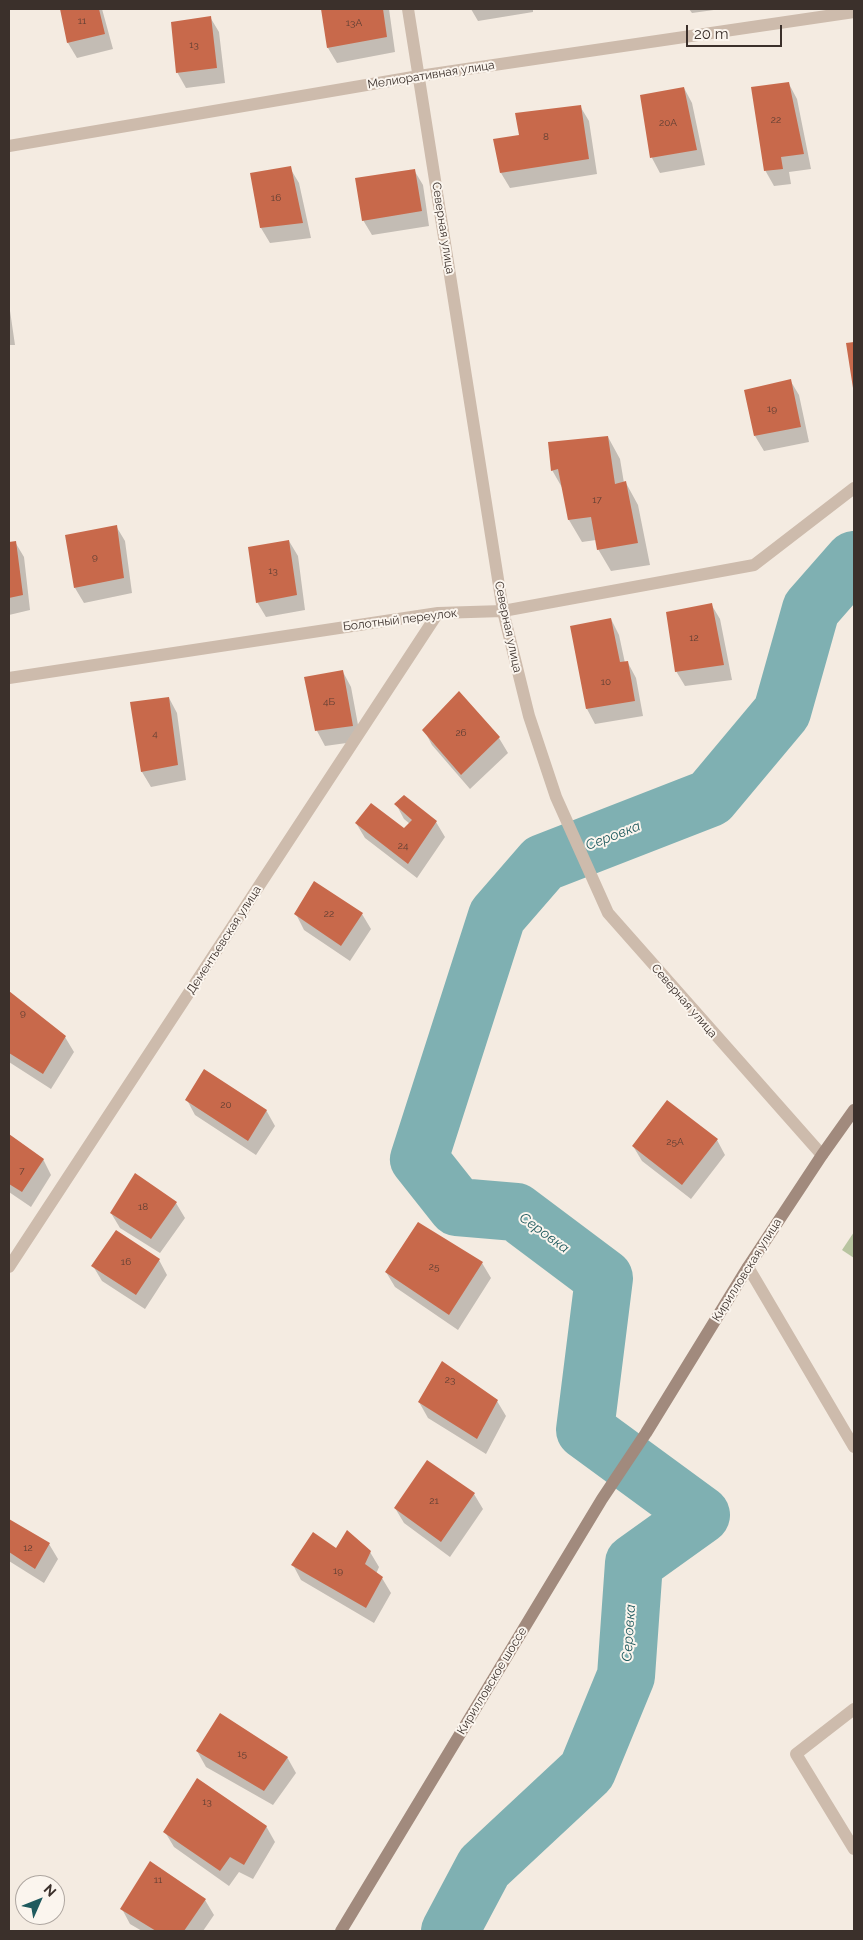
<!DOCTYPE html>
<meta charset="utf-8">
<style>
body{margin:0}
#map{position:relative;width:863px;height:1940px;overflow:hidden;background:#f4ebe1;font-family:Raleway,sans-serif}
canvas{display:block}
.frame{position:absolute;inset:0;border:10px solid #3b302b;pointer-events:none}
.north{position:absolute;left:15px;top:1875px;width:50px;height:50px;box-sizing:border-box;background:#fbf5ee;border:1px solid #aea6a0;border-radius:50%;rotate:46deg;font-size:14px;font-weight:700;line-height:20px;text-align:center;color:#3b302b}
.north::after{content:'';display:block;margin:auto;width:18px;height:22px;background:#1f5a5e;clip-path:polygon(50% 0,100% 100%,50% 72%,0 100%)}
.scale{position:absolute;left:686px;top:25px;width:96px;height:22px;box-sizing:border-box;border:2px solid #3b302b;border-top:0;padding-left:6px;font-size:15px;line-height:18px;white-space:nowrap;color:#3b302b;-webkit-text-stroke:4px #fbf5ee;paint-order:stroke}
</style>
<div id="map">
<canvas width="863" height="1940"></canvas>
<div class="frame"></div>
<div class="north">N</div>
<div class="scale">20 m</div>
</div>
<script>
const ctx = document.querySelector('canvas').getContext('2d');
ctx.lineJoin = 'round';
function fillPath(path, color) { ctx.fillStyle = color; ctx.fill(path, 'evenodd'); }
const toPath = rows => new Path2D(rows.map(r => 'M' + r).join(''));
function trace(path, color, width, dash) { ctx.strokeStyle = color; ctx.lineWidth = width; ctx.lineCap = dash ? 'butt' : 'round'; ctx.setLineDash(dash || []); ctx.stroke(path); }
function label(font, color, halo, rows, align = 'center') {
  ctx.font = font + ' Raleway,sans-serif'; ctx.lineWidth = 4; ctx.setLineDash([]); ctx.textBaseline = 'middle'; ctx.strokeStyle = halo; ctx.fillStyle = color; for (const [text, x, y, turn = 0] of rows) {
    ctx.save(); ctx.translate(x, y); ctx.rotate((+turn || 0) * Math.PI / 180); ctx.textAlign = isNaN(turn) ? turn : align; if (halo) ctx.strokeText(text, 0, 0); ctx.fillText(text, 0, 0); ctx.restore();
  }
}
fillPath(toPath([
 [854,1232,854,1258,842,1250]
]), '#b8c4a0');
fillPath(toPath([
 [62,9,102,9,113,49,77,58,68,43],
 [323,9,389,9,395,52,337,63,328,48],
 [471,9,533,9,533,12,478,21],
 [689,9,721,9,692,13],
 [210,17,219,32,225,83,186,88,177,72],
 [789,84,797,99,811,169,789,172,791,184,774,186,765,170],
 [684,88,692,103,705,165,660,173,652,158],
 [580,106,589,121,597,174,510,188,501,173,495,140,521,136],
 [290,168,299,183,311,238,270,243,261,228,251,174],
 [414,170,423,185,429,226,372,235,363,220],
 [9,304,15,345,9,345],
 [790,380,799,395,809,442,764,451,755,436],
 [608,437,620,459,624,483,626,483,638,505,650,565,611,571,598,549,596,540,582,542,569,520,564,491,552,470],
 [116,526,125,541,132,593,84,603,75,588],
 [289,541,298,556,305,610,266,617,257,602],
 [15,542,24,557,30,610,9,615,9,543],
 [711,604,720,619,732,680,685,686,676,671],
 [611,619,619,635,625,663,628,663,636,678,643,716,595,724,587,709,572,627],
 [343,672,351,687,361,741,325,746,317,731,306,678],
 [459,693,499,738,508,753,470,789,432,745,424,730],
 [169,698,177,713,186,780,151,787,142,772,131,703],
 [396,804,436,822,445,837,417,878,365,838,356,823,405,830,410,824,404,819],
 [296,914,362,914,371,929,350,961,304,930],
 [9,993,65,1037,74,1052,51,1089,9,1062],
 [187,1100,266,1110,275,1126,256,1155,195,1115],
 [9,1136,43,1159,51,1175,31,1207,9,1192],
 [717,1140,725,1155,691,1199,642,1161,633,1146],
 [176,1203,185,1218,160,1253,120,1228,111,1213],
 [159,1260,167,1275,145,1309,102,1281,93,1266],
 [482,1263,491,1278,458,1330,395,1287,386,1272],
 [497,1401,506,1416,486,1454,428,1418,419,1402],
 [474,1494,483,1509,450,1557,404,1523,395,1508],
 [9,1520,49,1544,58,1559,44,1583,9,1561],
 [336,1550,370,1552,379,1567,376,1574,382,1578,391,1593,374,1623,301,1580,293,1565],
 [197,1751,287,1757,296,1773,273,1805,206,1767],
 [266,1826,275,1842,253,1879,239,1872,229,1886,174,1847,165,1832],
 [205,1900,214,1915,203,1931,142,1931,130,1924,122,1909]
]), '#0003');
trace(toPath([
 [450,1931,484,1867,587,1771,626,1676,634,1563,701,1515,585,1430,604,1278,516,1212,457,1207,419,1159,497,916,543,863,710,798,782,712,811,609,854,560]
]), '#7fb0b2', 58);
fillPath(toPath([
 [60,9,99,9,105,34,67,43],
 [321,9,383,9,387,37,327,48],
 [211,16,217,68,176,73,171,22],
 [789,82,804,154,781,157,783,169,764,171,751,87],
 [684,87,697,150,650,158,640,95],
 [581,105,589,159,500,173,493,139,519,135,515,113],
 [291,166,303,223,260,228,250,173],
 [415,169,422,211,362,221,355,178],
 [854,342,854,387,853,388,846,343],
 [791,379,801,427,754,436,744,390],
 [608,436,615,484,626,481,638,543,597,550,591,517,568,520,558,469,551,471,548,442],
 [117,525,124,578,74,588,65,535],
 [289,540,297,595,256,603,248,547],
 [16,541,23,595,9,598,9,542],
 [712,603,724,665,675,672,666,612],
 [611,618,620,662,628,661,635,701,586,709,570,626],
 [343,670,353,726,315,731,304,677],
 [459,691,500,737,461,775,422,730],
 [169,697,178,765,141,772,130,702],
 [404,795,437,821,408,864,355,823,371,803,404,828,412,820,394,804],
 [314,881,363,913,341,946,294,914],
 [9,991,66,1036,43,1074,9,1053],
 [204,1069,267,1110,248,1141,185,1100],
 [667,1100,718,1139,682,1185,632,1146],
 [9,1134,44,1159,22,1192,9,1184],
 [135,1173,177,1202,151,1239,110,1213],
 [418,1222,483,1262,449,1315,385,1272],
 [116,1230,160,1259,136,1295,91,1266],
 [442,1361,498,1400,477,1439,418,1402],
 [427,1460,475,1493,441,1542,394,1508],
 [9,1519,50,1543,35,1569,9,1552],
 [347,1530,371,1551,365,1564,383,1577,366,1608,291,1565,313,1532,336,1548],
 [220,1713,288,1757,264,1791,196,1751],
 [197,1778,267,1826,244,1865,230,1857,220,1871,163,1832],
 [150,1861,206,1899,184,1931,156,1931,120,1909]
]), '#c8694b');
trace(toPath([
 [748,1267,854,1447],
 [854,1709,796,1754,854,1849]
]), '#cdbbac', 12);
trace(toPath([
 [408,9,503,611,529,716,556,797,608,913,822,1155],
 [9,146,419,76,854,12],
 [9,678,438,613,503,611,754,565,854,488],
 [9,1267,438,613]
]), '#cdbbac', 12);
trace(toPath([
 [341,1931,602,1499,646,1433,748,1267,822,1155,854,1110]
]), '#a18a7d', 12);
label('10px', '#5e3e33', null, [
 ["11",82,21],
 ["13А",354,23],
 ["13",194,45],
 ["22",776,120],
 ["20А",668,123],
 ["8",546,137],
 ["16",276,198],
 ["19",772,409],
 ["17",597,500],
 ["9",95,557],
 ["13",273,571],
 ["12",694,638],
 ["10",606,682],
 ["4Б",329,702],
 ["26",461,733],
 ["4",155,734],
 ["24",403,846],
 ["22",329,914],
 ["9",23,1013],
 ["20",226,1105],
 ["25А",675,1142],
 ["7",22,1171],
 ["18",143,1207],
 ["16",126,1262],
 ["25",434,1267],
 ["23",450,1380],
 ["21",434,1501],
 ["12",28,1548],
 ["19",338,1571],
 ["15",242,1754],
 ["13",207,1802],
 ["11",158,1880]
]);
label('12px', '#3b302b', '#fbf5ee', [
 ["Мелиоративная улица",431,75,-9],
 ["Северная улица",443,228,81],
 ["Болотный переулок",400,620,-7],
 ["Северная улица",508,627,78],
 ["Дементьевская улица",224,940,-57],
 ["Северная улица",684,1001,49],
 ["Кирилловская улица",747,1270,-58],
 ["Кирилловское шоссе",492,1681,-59]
]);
label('italic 14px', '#1f5a5e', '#fbf5ee', [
 ["Серовка",613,836,-21],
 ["Серовка",544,1233,36],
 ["Серовка",629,1633,-86]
]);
</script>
